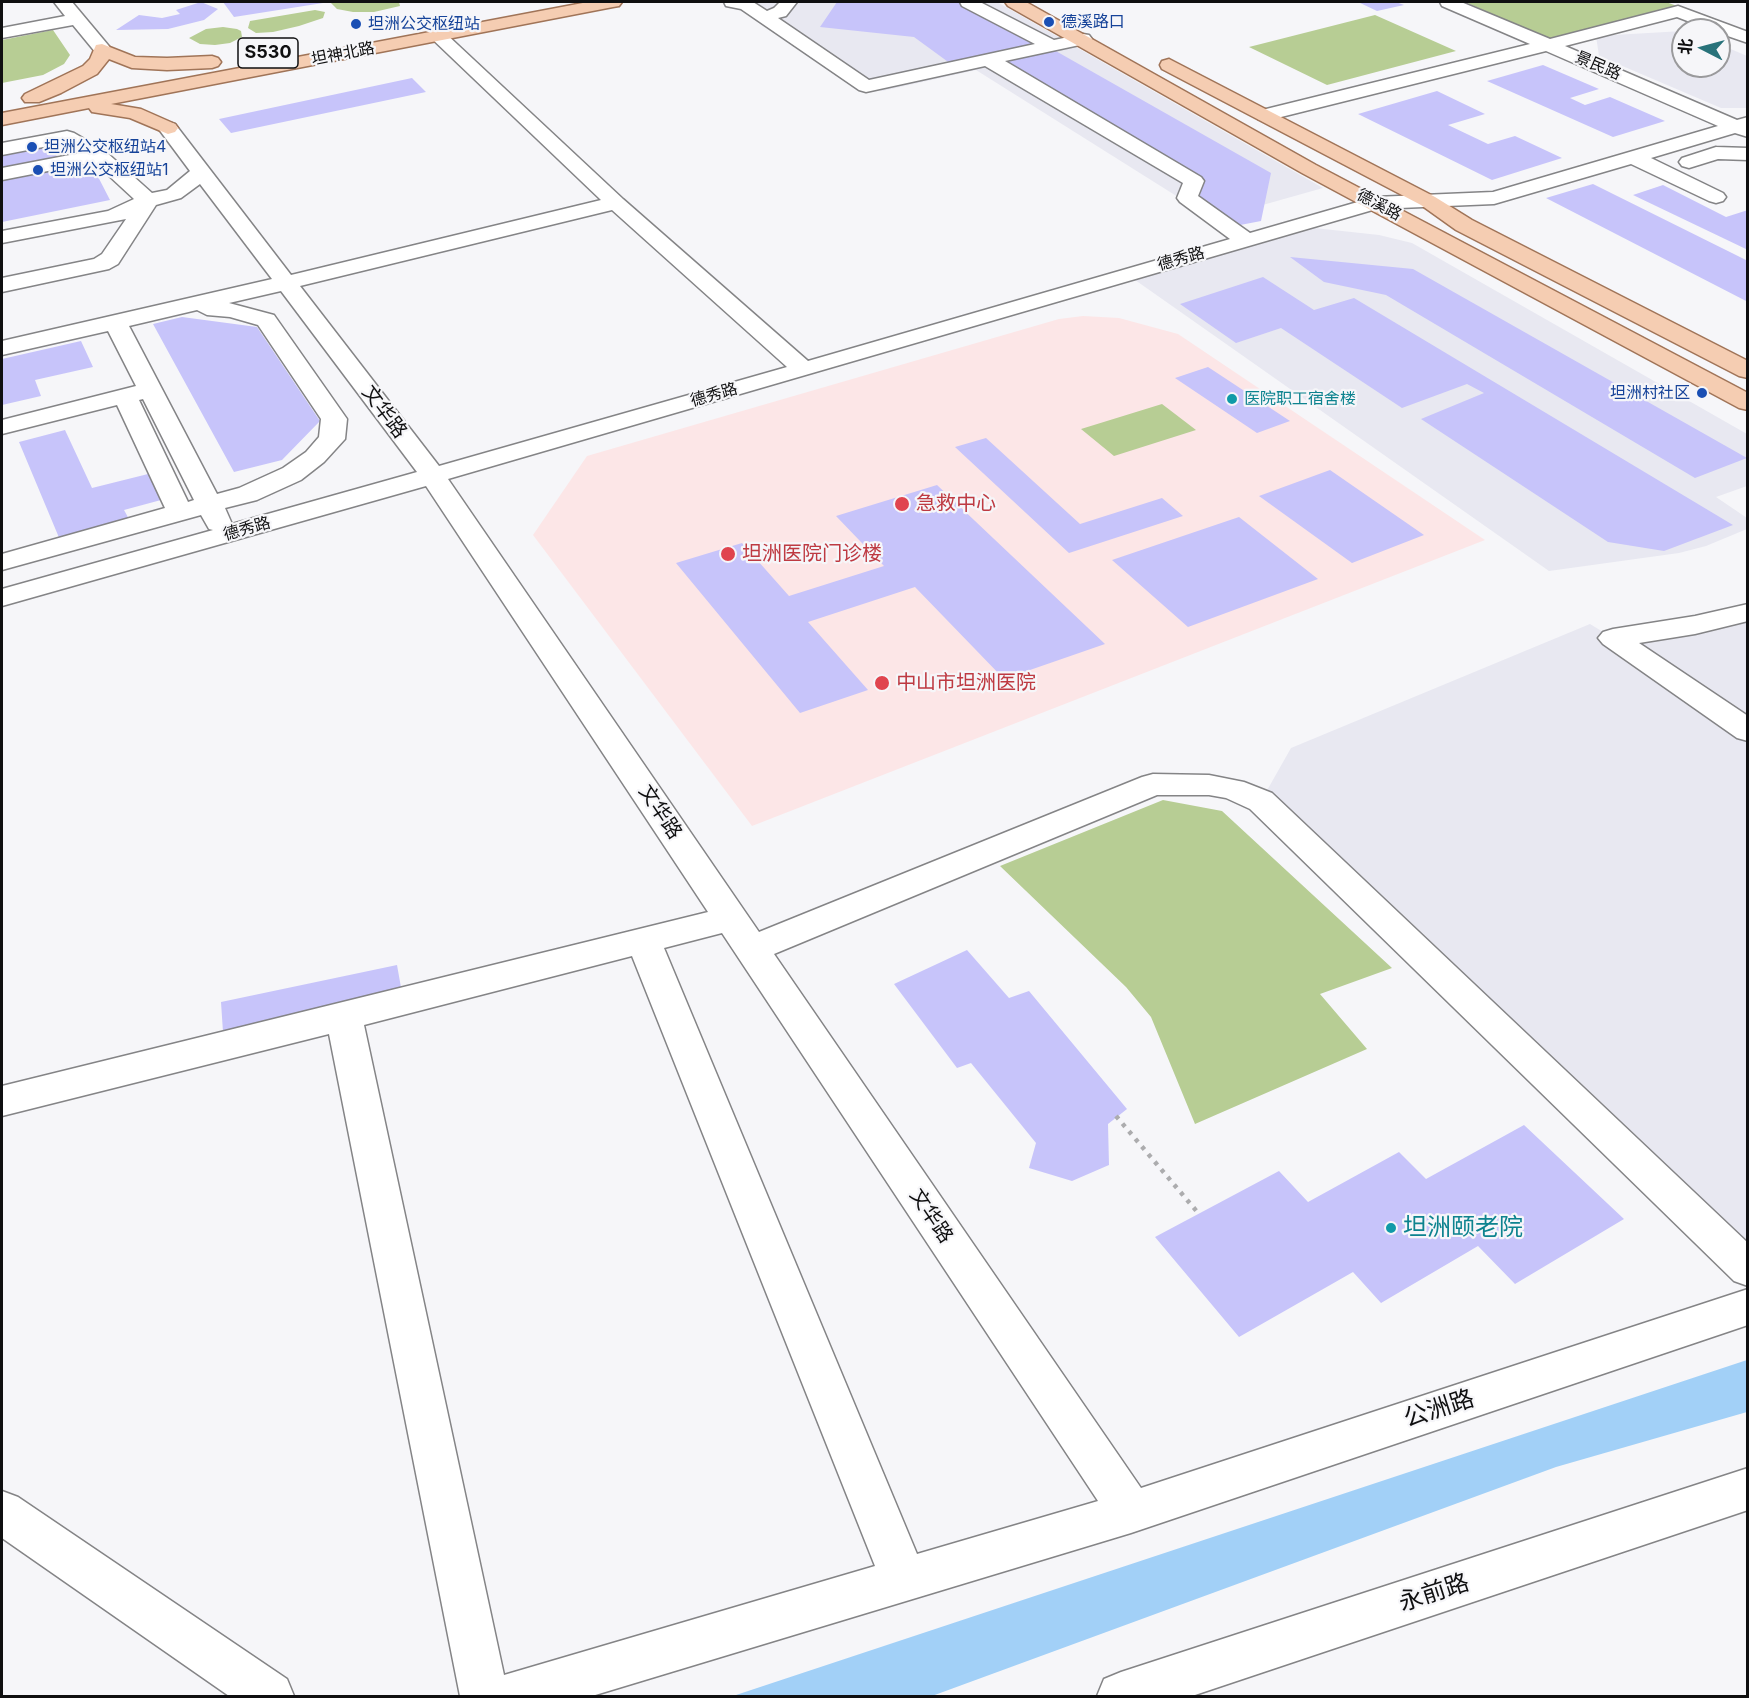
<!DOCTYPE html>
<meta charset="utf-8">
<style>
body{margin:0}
#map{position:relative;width:1749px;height:1698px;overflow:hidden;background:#f6f6f9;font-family:Inter,"Noto Sans SC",sans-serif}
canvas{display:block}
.frame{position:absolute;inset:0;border:3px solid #0f0f10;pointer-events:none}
.north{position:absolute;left:1671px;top:18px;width:60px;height:60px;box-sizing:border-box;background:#f6f6f9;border:2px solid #9a9a9c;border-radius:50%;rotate:276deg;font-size:16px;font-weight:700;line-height:24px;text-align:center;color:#0f0f10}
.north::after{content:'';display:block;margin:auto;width:21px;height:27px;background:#28727a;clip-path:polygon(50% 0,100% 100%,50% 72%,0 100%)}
</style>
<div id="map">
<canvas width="1749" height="1698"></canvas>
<div class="frame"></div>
<div class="north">北</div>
</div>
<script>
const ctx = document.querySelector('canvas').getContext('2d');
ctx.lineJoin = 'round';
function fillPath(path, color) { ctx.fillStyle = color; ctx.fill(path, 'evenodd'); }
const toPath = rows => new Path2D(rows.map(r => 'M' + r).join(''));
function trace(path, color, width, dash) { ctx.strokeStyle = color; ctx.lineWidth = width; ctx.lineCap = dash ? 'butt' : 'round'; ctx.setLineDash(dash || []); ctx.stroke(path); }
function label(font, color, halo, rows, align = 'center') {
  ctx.font = font + ' Inter,"Noto Sans SC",sans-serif'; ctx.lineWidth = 4.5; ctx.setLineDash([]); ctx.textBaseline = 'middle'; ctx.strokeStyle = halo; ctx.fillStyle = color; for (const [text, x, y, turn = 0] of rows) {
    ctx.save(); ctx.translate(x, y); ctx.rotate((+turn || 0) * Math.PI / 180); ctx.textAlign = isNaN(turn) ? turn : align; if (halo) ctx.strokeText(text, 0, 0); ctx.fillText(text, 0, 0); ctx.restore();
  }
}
fillPath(toPath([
 [749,2,997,2,1323,188,1213,219,976,70,882,91],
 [1683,31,1683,66,1719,66,1719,44,1747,56,1747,108,1721,108,1599,56,1596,36],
 [1296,226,1379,235,1412,243,1747,434,1747,486,1716,497,1747,518,1747,529,1706,546,1679,553,1549,571,1128,275],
 [1747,612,1747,1269,1261,801,1291,748,1590,624,1613,638]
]), '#e8e8f1');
fillPath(toPath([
 [1083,316,1119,318,1178,334,1485,540,752,826,533,535,587,456,1059,319]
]), '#fce6e7');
fillPath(toPath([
 [330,2,399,2,400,6,374,12,353,12,337,9],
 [1465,2,1666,2,1677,6,1549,39],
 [315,10,325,12,323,18,299,26,273,32,256,33,248,28,250,21],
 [1375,15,1456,51,1327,85,1249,47],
 [223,27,237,29,241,31,242,37,230,43,215,45,200,44,189,38,206,29],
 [53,30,70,55,64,64,43,75,2,83,2,40],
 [1162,404,1196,430,1114,456,1081,429],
 [1163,800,1222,811,1392,968,1320,994,1367,1049,1195,1124,1151,1017,1126,987,1000,866]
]), '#b7cd94');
fillPath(toPath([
 [1747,1360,1747,1412,1556,1467,932,1696,733,1696]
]), '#a2d0f7');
fillPath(toPath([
 [201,2,218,9,204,20,168,29,116,30,139,15,162,18,180,14,176,10],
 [223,2,323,2,323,3,234,17],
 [837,2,964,2,1041,45,951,64,914,37,820,27],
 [1358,2,1396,2,1404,5,1377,11],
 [1054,50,1271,173,1261,221,1235,226,1198,201,1204,182,1002,63],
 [1543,65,1599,89,1570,98,1585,105,1610,97,1665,121,1613,137,1487,81],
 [412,78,426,92,231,133,219,119],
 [1437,91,1485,114,1448,125,1488,144,1515,136,1562,158,1492,180,1358,114],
 [50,142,64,171,92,165,110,200,2,222,2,151],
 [1593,184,1748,261,1748,302,1546,198],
 [1663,185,1726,217,1748,210,1748,250,1633,195],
 [1290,257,1413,269,1747,458,1695,478,1386,295,1324,282],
 [1263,277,1314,310,1354,298,1733,525,1664,551,1608,542,1421,419,1484,393,1467,384,1402,408,1281,328,1236,343,1180,304],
 [182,317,257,327,320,421,282,460,234,472,153,324],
 [81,341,93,367,35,380,41,396,2,405,2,359],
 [1208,367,1290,421,1257,433,1175,378],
 [65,430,92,488,148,474,161,500,124,510,130,521,60,540,19,442],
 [986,438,1080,524,1162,498,1183,516,1069,553,955,447],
 [1330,470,1424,535,1352,563,1259,496],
 [937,485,1105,644,1004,679,915,587,808,622,868,690,800,713,676,563,742,543,789,596,884,566,836,516],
 [1239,517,1318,579,1188,627,1112,560],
 [967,950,1009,998,1029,991,1127,1109,1108,1124,1109,1165,1072,1181,1029,1168,1036,1143,971,1063,957,1068,894,984],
 [397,965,402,993,223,1032,221,1002],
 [1524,1125,1624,1219,1515,1284,1478,1246,1381,1303,1353,1272,1239,1337,1155,1237,1279,1171,1308,1202,1399,1152,1426,1179]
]), '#c7c4fa');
const minor = toPath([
 [54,2,72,2,108,45,111,49,108,53,96,53,73,25,2,38,2,28,65,16,54,2],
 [724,2,753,2,767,11,774,8,780,2,797,2,786,16,778,18,869,80,1035,44,962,6,960,2,980,2,1054,40,1083,34,1089,35,1092,39,1089,43,1005,61,1201,177,1204,181,1198,196,1250,233,1375,197,1493,192,1718,126,1546,51,1265,121,1258,119,1255,115,1258,111,1530,44,1442,6,1440,2,1461,2,1550,39,1678,6,1748,32,1748,43,1719,33,1719,30,1711,30,1677,17,1565,46,1737,120,1748,117,1748,137,1735,133,1651,158,1723,193,1726,197,1723,201,1716,203,1709,201,1631,164,1494,204,1376,209,448,479,759,932,1142,777,1153,774,1209,775,1244,782,1272,793,1748,1243,1748,1286,1734,1281,1250,809,1226,798,1209,795,1157,795,774,954,1141,1488,1748,1289,1748,1325,1131,1533,592,1696,460,1696,329,1034,2,1116,2,1086,708,912,426,486,2,606,2,589,213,530,209,529,201,515,2,570,2,554,165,508,117,405,2,434,2,420,136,386,108,331,2,355,2,341,272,279,200,184,181,198,156,205,118,264,109,269,2,292,2,278,94,259,102,254,126,219,2,243,2,231,108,211,134,199,94,162,2,180,2,168,80,153,64,143,2,155,2,143,67,131,74,133,105,151,152,193,167,190,190,171,158,128,161,124,168,122,175,124,291,275,601,200,428,35,431,31,443,31,623,199,808,361,1230,239,1180,202,1177,198,1183,183,985,66,866,92,859,90,741,9,726,6,724,2],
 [612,210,787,367,439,466,300,286,612,210],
 [281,291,417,472,232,524,225,508,257,500,301,480,324,462,345,439,347,419,274,315,229,303,281,291],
 [197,310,207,315,230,317,258,325,321,419,319,437,306,452,283,468,239,488,217,494,129,326,197,310],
 [143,399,194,500,188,502,139,400,143,399],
 [722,933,1098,1501,917,1554,664,948,722,933],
 [632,956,875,1566,504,1675,364,1025,632,956],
 [1716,147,1748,148,1748,160,1718,159,1689,168,1682,166,1679,162,1682,158,1716,147],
 [1748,604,1748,621,1695,634,1639,643,1748,716,1748,741,1737,738,1603,644,1598,638,1603,632,1613,629,1695,616,1748,604],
 [1748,1468,1748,1510,1192,1696,1097,1696,1104,1679,1121,1672,1748,1468],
 [2,1491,18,1497,287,1679,294,1696,229,1696,2,1538,2,1491]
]);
const major = toPath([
 [588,2,622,2,619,6,613,7,111,104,141,109,175,124,178,128,175,132,168,134,130,118,92,112,89,108,2,125,2,113,588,2],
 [1005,2,1026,2,1316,165,1748,393,1748,410,1739,408,1302,173,1008,6,1005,2],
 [102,44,135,57,167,58,212,56,218,58,221,62,218,66,212,68,167,70,132,68,109,59,97,74,61,93,39,102,25,102,22,98,25,94,83,66,90,59,96,45,102,44],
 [1169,59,1435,197,1472,220,1748,361,1748,378,1739,376,1456,230,1421,205,1162,69,1160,65,1162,61,1169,59]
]);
trace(minor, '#848486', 3);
trace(major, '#a07458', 3);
trace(toPath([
 [1116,1116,1199,1214]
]), '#acacae', 4.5, [4, 6]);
fillPath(minor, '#fff');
fillPath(major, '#f5cdb2');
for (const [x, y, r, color] of [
 [1049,22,6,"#1a4fb4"],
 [356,24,6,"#1a4fb4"],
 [32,147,6,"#1a4fb4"],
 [38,170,6,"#1a4fb4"],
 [1702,393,6,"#1a4fb4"],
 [1232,399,6,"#0f9aa8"],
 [902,504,8,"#e0444e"],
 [728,554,8,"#e0444e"],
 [882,683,8,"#e0444e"],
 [1391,1228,6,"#0f9aa8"]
]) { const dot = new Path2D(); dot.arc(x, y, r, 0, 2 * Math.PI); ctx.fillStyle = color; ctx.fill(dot); trace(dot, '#f6f6f9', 2); }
label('16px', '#164399', '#f6f6f9', [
 ["德溪路口",1061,22],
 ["坦洲公交枢纽站",368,24],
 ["坦洲公交枢纽站4",44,147],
 ["坦洲公交枢纽站1",50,170],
 ["坦洲村社区",1690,393,"right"]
], 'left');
label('16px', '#0f0f10', '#f6f6f9', [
 ["坦神北路",343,54,-11],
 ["景民路",1598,66,23],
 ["德溪路",1379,205,28],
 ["德秀路",1181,259,-16],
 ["德秀路",714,395,-16],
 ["德秀路",247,529,-16]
]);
label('16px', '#0d838f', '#f6f6f9', [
 ["医院职工宿舍楼",1244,399]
], 'left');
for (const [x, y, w] of [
 [268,53,60]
]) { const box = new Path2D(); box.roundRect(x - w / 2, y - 15, w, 30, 4.5); ctx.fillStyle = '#f6f6f9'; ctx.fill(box); trace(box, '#0f0f10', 1.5); }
label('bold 18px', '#0f0f10', null, [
 ["S530",268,53]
]);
label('20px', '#0f0f10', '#f6f6f9', [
 ["文华路",384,412,53],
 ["文华路",660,812,56],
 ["文华路",931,1216,56]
]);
label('20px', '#be3a42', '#f6f6f9', [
 ["急救中心",916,504],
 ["坦洲医院门诊楼",742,554],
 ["中山市坦洲医院",896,683]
], 'left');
label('24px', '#0d838f', '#f6f6f9', [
 ["坦洲颐老院",1403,1228]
], 'left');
label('24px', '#0f0f10', '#f6f6f9', [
 ["公洲路",1439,1409,-18],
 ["永前路",1434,1593,-18]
]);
</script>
